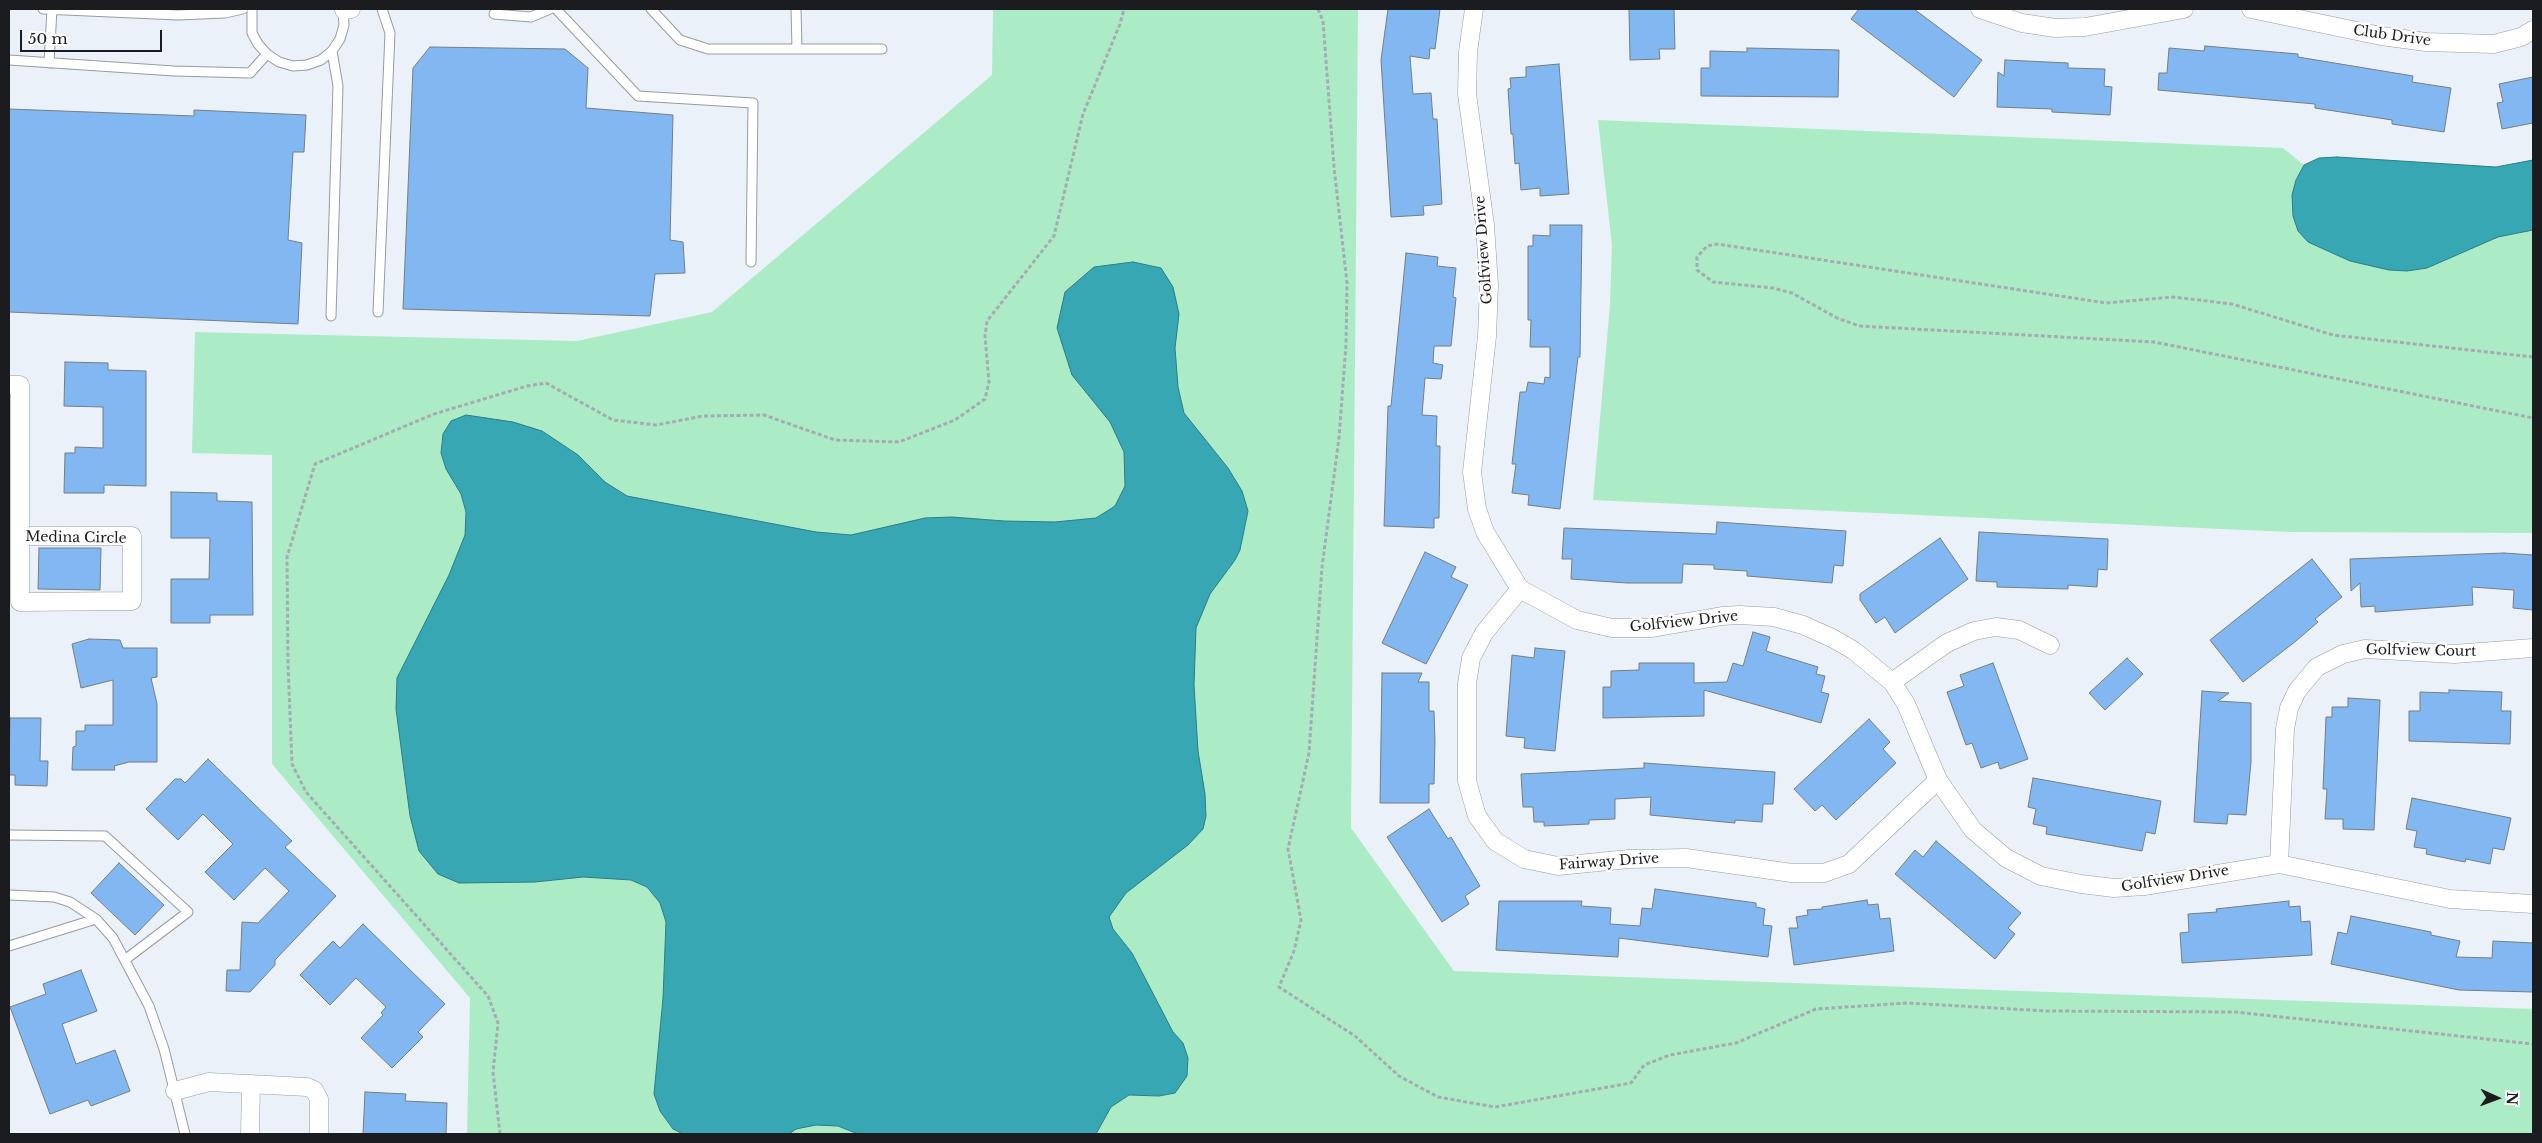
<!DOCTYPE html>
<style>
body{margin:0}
#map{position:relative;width:2542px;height:1143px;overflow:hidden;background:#eaf1f9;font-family:"Libre Baskerville",serif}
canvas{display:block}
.frame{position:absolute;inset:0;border:10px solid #1a1c1f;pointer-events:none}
.north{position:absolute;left:2472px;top:1073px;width:50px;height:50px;-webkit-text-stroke:4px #fefefe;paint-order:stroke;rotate:92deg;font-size:14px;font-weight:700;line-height:20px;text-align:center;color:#1a1c1f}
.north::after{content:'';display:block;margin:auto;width:18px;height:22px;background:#1a1c1f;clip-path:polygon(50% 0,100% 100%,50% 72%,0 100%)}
.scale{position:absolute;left:20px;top:30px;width:142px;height:22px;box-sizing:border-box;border:2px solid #1a1c1f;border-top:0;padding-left:6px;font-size:15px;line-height:18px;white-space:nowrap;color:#1a1c1f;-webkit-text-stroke:4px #fefefe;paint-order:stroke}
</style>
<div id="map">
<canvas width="2542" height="1143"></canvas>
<div class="frame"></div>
<div class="north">N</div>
<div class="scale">50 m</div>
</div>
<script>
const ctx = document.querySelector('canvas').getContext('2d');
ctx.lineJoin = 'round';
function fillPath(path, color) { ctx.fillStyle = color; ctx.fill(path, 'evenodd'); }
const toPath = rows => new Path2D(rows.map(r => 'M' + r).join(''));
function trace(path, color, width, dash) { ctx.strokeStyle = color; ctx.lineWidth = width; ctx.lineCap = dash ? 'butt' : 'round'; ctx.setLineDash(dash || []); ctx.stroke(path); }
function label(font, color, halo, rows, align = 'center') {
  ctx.font = font + ' "Libre Baskerville",serif'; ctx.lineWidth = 5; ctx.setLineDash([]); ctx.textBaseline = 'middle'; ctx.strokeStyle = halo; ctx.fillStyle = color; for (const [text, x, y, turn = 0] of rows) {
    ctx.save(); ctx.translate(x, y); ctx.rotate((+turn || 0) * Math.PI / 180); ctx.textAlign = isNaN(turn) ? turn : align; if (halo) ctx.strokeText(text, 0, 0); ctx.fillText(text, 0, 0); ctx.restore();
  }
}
fillPath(toPath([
 [993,9,1358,9,1351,828,1454,971,2533,1009,2533,1134,467,1134,470,998,272,764,272,455,192,453,195,332,577,341,712,312,992,75],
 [1598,120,2283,148,2304,165,2319,158,2337,157,2496,167,2533,160,2533,533,2288,532,1593,500,1610,304,1612,246]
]), '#abecc7');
const water = toPath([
 [2337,157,2496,167,2533,160,2533,230,2498,237,2427,268,2407,271,2389,270,2350,261,2308,242,2298,231,2293,216,2292,195,2296,180,2304,165,2319,158,2337,157],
 [1133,262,1161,268,1173,287,1179,314,1175,348,1178,387,1184,413,1228,468,1242,491,1248,511,1240,550,1235,560,1210,594,1196,628,1194,685,1198,751,1205,794,1206,816,1203,829,1188,845,1126,893,1109,917,1113,929,1132,953,1173,1032,1183,1043,1188,1058,1187,1076,1175,1093,1159,1096,1129,1095,1111,1107,1096,1134,858,1134,838,1126,816,1125,796,1129,789,1134,683,1134,673,1129,660,1111,654,1094,663,998,666,922,660,903,647,887,631,880,583,877,535,882,459,883,438,874,419,851,410,816,396,709,397,678,449,575,465,535,466,512,461,494,446,469,441,453,443,434,451,421,466,415,513,422,542,431,578,455,605,482,627,496,816,532,851,535,925,518,952,517,1004,521,1055,522,1096,518,1115,506,1125,486,1124,452,1110,422,1072,375,1057,328,1065,292,1094,267,1133,262]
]);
fillPath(water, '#36a7b3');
trace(water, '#2e7d87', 1);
const building = toPath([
 [1388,9,1440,9,1435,49,1430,48,1429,59,1410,56,1413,94,1431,93,1433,119,1437,119,1442,204,1423,206,1424,215,1391,217,1381,60,1388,9],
 [1629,9,1674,9,1675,49,1659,49,1660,59,1630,60,1629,9],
 [1859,9,1914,9,1982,60,1954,97,1851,19,1859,9],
 [2205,46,2298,54,2298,57,2413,76,2412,82,2451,88,2444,132,2392,124,2392,120,2315,108,2315,104,2158,90,2159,73,2167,73,2169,48,2204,51,2205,46],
 [430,47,565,49,588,68,586,108,673,115,670,240,683,242,685,273,655,274,650,316,403,309,413,68,430,47],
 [1747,48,1839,50,1838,97,1701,96,1701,68,1710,68,1710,51,1747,52,1747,48],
 [2005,60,2068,63,2068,68,2105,69,2104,86,2112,87,2110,115,2052,112,2052,109,1997,107,1998,72,2004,76,2005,60],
 [1559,64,1569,194,1540,196,1540,188,1521,190,1519,163,1515,164,1513,134,1511,134,1508,89,1511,88,1510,78,1526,77,1526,67,1559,64],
 [2533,77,2533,123,2502,129,2497,103,2503,102,2499,84,2533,77],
 [9,109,194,116,194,110,306,115,304,152,293,152,288,240,302,243,298,324,9,312,9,109],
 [1550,225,1582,225,1580,357,1578,357,1560,509,1528,505,1529,495,1512,493,1516,464,1512,464,1520,392,1526,392,1528,382,1544,384,1545,377,1550,378,1550,347,1530,347,1531,320,1528,320,1528,246,1533,246,1533,235,1550,236,1550,225],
 [1406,253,1438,257,1437,266,1456,268,1453,297,1456,298,1451,346,1434,346,1433,363,1443,365,1441,379,1425,378,1422,415,1437,416,1436,446,1440,446,1439,518,1434,518,1434,528,1384,526,1388,406,1391,406,1406,253],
 [65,362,108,363,108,370,146,371,146,486,104,485,104,493,64,493,65,453,75,453,75,447,103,448,103,407,64,406,65,362],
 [171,492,217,493,217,501,252,502,253,615,210,615,210,623,171,623,171,579,209,579,210,538,171,538,171,492],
 [1717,522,1846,531,1843,566,1834,565,1832,583,1747,576,1747,571,1714,569,1714,565,1683,564,1682,583,1627,583,1571,579,1572,559,1562,559,1564,528,1716,534,1717,522],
 [1979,532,2108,539,2107,570,2098,569,2097,587,2068,585,2068,589,1997,587,1997,582,1976,581,1979,532],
 [1940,538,1968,579,1895,633,1885,617,1876,623,1860,600,1860,594,1940,538],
 [39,548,101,548,100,590,38,589,39,548],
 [1425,552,1456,567,1451,577,1468,585,1426,664,1382,643,1425,552],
 [2504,553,2533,555,2533,610,2513,608,2514,590,2472,587,2473,605,2375,612,2375,606,2361,607,2360,583,2351,591,2350,559,2504,553],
 [2312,559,2342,597,2315,619,2318,622,2296,641,2243,682,2210,640,2312,559],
 [1753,632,1770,637,1766,651,1818,667,1816,674,1825,676,1821,692,1829,694,1821,723,1704,690,1704,716,1603,718,1603,687,1611,687,1611,671,1639,670,1639,663,1694,663,1694,683,1727,682,1733,663,1743,666,1753,632],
 [89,639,120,640,123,648,157,648,157,677,151,678,157,704,157,762,129,762,114,766,115,770,72,770,73,747,76,746,76,731,85,731,85,725,113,725,113,680,81,688,72,644,89,639],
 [1535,648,1565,651,1555,751,1524,748,1525,738,1506,736,1512,655,1534,658,1535,648],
 [2127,658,2143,674,2105,710,2089,693,2127,658],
 [1993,663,2028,759,2000,769,1998,762,1981,768,1972,743,1966,745,1947,692,1964,686,1960,675,1993,663],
 [1382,673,1422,673,1418,682,1429,682,1429,711,1434,711,1435,741,1434,784,1429,784,1429,803,1380,803,1382,673],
 [2449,690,2502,692,2501,711,2511,711,2510,744,2409,741,2409,711,2420,711,2420,692,2449,693,2449,690],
 [2202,691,2229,693,2218,701,2251,703,2251,762,2246,815,2228,814,2227,824,2194,822,2202,691],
 [2348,698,2380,700,2374,830,2343,829,2343,819,2325,819,2327,789,2323,789,2326,717,2332,717,2332,707,2348,707,2348,698],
 [10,718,41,718,40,761,48,761,47,786,15,785,15,775,9,775,10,718],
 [1869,719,1890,742,1883,749,1896,763,1836,820,1822,805,1815,811,1794,789,1869,719],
 [208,759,292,841,285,847,336,896,275,960,275,965,250,992,226,991,227,970,240,970,242,922,258,923,289,891,265,868,234,900,205,872,233,844,203,814,178,840,146,809,175,779,181,779,185,783,208,759],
 [1644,763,1775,772,1773,804,1763,804,1762,822,1735,820,1735,823,1650,815,1651,797,1615,799,1615,819,1589,820,1589,824,1544,826,1544,822,1534,822,1533,807,1523,807,1521,774,1644,768,1644,763],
 [2033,778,2161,801,2155,834,2146,832,2142,851,2046,834,2047,827,2033,824,2036,809,2028,807,2033,778],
 [2412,798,2511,818,2504,850,2493,848,2490,864,2466,859,2465,862,2426,854,2427,849,2414,847,2417,831,2406,829,2412,798],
 [1429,809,1448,839,1451,837,1480,886,1465,896,1469,904,1442,922,1387,837,1429,809],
 [1936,841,2021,913,2008,928,2015,934,1995,959,1895,874,1915,850,1923,857,1936,841],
 [119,863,164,905,135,935,91,893,119,863],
 [1655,889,1756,903,1756,907,1765,909,1763,925,1772,926,1768,957,1619,938,1618,957,1496,950,1499,901,1582,901,1581,906,1611,908,1610,924,1640,926,1642,908,1652,909,1655,889],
 [1867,900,1868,905,1878,904,1880,919,1890,918,1894,951,1794,965,1789,928,1798,928,1796,917,1808,915,1807,910,1822,909,1822,907,1867,900],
 [2289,901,2289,907,2300,906,2301,922,2310,921,2312,955,2182,963,2180,933,2189,932,2188,914,2217,912,2216,909,2289,901],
 [2351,916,2431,932,2431,935,2460,941,2456,957,2492,958,2493,941,2533,943,2533,992,2459,990,2331,964,2338,932,2347,934,2351,916],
 [363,924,445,1004,418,1032,423,1037,392,1068,361,1038,383,1015,381,1013,386,1007,356,978,330,1005,300,975,333,941,340,948,363,924],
 [81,970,97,1011,62,1024,76,1064,115,1050,130,1091,91,1106,88,1100,50,1114,10,1007,46,994,43,984,81,970],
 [365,1092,406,1094,405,1101,447,1103,446,1134,363,1134,365,1092]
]);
fillPath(building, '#81b8f1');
trace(building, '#767d83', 1);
const lane = toPath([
 [43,9,178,15,225,13,243,9],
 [252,9,252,33,258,44,267,54,279,62,293,66,307,65,321,60,332,51,340,39,344,25,343,9],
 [556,9,638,96,753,103,751,262],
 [651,9,680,40,708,49,882,49],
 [796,9,797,49],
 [494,14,531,17,550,9],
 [9,60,174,71,250,73,267,54],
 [49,63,52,9],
 [378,312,390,33,382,9],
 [331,316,338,86,332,51],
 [9,835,105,836,188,912,126,959],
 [9,895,54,897,70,902,96,919],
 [9,946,96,919,113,938,149,1006,164,1049,185,1134]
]);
const street = toPath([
 [1474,9,1468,52,1467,94,1485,225,1489,285,1487,336,1472,472,1477,509,1485,532,1520,589,1577,620,1612,628,1652,628,1722,616,1740,615,1774,617,1803,625,1832,638,1853,650,1892,682,1906,704,1938,780,1973,830,2006,858,2041,876,2081,884,2114,888,2144,886,2279,864,2450,899,2533,904],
 [1980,9,2022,23,2055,28,2085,27,2184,9],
 [2251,9,2381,36,2426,42,2494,44,2521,37,2533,30],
 [344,10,351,9],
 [9,385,20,385,20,602,132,601,132,536,20,536],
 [1520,589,1484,633,1471,658,1467,684,1467,781,1477,816,1495,841,1524,859,1558,866,1629,859,1686,858,1792,873,1824,873,1849,864,1938,780],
 [1892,682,1947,643,1974,631,1996,627,2019,630,2050,645],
 [2279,864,2285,729,2289,708,2297,691,2317,667,2343,654,2365,649,2454,654,2533,648],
 [175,1091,209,1082,307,1087,314,1090,319,1099,319,1134],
 [250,1134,251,1084]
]);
trace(lane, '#969ca3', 11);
trace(street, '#969ca3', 19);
trace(toPath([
 [1318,9,1323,21,1334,167,1347,283,1346,344,1339,438,1322,567,1309,753,1288,849,1301,920,1294,951,1279,987,1355,1036,1399,1076,1438,1097,1495,1107,1631,1083,1644,1065,1670,1055,1736,1043,1816,1009,1907,1003,2047,1011,2235,1012,2533,1044],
 [2533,357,2333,335,2232,304,2173,297,2106,303,1717,244,1707,246,1697,257,1697,270,1713,282,1773,288,1792,293,1837,318,1859,326,2154,342,2533,418],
 [500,1134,493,1072,498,1023,488,996,306,792,292,764,288,664,287,557,315,464,434,414,527,386,546,383,613,420,656,425,703,416,764,415,835,440,899,442,955,420,985,399,989,382,985,336,987,321,1054,236,1083,114,1120,24,1124,9]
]), '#a6abb1', 3, [4, 2.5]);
trace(lane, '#fff', 9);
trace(street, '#fff', 18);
label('14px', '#1a1c1f', '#fefefe', [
 ["Club Drive",2392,36,8],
 ["Golfview Drive",1484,250,-94],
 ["Medina Circle",76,538,1],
 ["Golfview Drive",1684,622,-6],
 ["Golfview Court",2421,651,1],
 ["Fairway Drive",1609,862,-4],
 ["Golfview Drive",2175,879,-9]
]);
</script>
